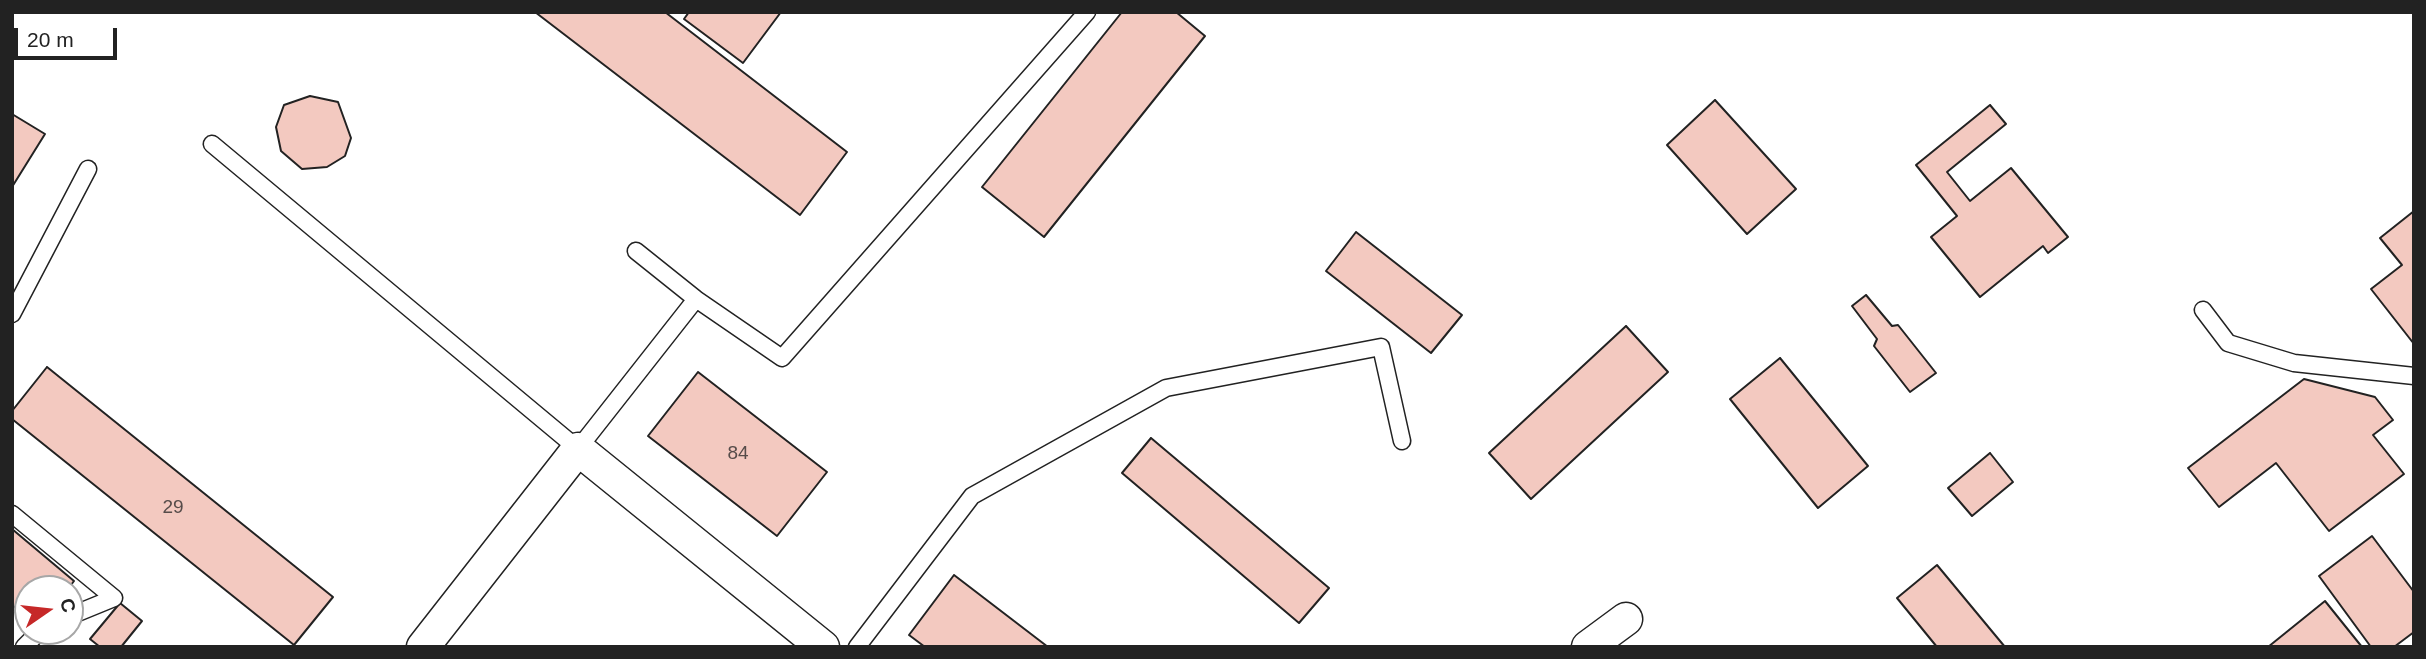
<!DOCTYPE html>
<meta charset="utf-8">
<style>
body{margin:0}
#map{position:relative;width:2426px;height:659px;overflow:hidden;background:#fff;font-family:Helvetica,sans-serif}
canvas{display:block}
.frame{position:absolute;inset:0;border:14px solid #222;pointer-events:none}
.north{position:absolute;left:14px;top:575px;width:70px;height:70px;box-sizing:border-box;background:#fff;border:2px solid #a7a7a7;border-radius:50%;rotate:76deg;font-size:19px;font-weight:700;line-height:28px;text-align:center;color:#222}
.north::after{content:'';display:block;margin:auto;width:24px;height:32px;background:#c62828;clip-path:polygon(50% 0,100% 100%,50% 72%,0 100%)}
.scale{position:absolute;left:14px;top:28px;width:103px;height:32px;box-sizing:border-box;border:4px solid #222;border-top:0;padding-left:9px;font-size:21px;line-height:24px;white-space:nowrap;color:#222;-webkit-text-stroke:5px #fff;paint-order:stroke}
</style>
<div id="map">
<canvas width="2426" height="659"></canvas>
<div class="frame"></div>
<div class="north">С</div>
<div class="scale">20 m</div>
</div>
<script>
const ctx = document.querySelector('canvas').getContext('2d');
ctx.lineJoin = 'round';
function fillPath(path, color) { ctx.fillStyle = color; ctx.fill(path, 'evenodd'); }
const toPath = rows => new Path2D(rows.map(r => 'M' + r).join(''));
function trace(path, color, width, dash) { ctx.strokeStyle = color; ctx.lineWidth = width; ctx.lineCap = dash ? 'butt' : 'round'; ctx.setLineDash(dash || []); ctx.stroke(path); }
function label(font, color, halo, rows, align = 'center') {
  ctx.font = font + ' Helvetica,sans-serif'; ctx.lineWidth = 5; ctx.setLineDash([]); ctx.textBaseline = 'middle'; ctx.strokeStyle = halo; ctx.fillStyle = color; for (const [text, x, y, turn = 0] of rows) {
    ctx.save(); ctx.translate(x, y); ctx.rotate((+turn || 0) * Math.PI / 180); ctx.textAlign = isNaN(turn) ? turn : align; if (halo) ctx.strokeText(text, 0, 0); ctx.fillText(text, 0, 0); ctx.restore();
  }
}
const building = toPath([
 [535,12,665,12,847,152,800,215,535,12],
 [689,12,781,12,743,63,684,19,689,12],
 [1122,12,1176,12,1205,36,1044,237,982,187,1122,12],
 [310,96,338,102,351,138,345,156,327,167,302,169,281,151,276,127,284,105,310,96],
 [1715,100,1796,189,1747,234,1667,145,1715,100],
 [1990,105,2006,124,1947,172,1970,201,2011,168,2068,237,2048,253,2043,246,1980,297,1931,237,1957,216,1916,165,1990,105],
 [12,114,45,134,12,187,12,114],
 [2414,211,2414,344,2371,289,2402,265,2380,238,2414,211],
 [1356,232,1462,315,1431,353,1326,271,1356,232],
 [1866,295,1892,326,1898,325,1936,373,1910,392,1874,346,1877,339,1852,306,1866,295],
 [1626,326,1668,372,1531,499,1489,453,1626,326],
 [1780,358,1868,466,1818,508,1730,399,1780,358],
 [47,367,333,597,294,645,12,419,12,411,47,367],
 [698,372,827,472,777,536,648,436,698,372],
 [2304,379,2375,397,2393,420,2373,435,2404,474,2329,531,2276,463,2219,507,2188,468,2304,379],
 [1151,438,1329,588,1299,623,1122,473,1151,438],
 [1990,453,2013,482,1972,516,1948,488,1990,453],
 [12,529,74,581,68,589,28,589,28,618,12,605,12,529],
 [2372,536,2414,592,2414,632,2394,647,2371,647,2319,576,2372,536],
 [1937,565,2005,647,1937,647,1897,598,1937,565],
 [954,575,1048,647,925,647,909,635,954,575],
 [2325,601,2362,647,2268,647,2325,601],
 [120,603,142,621,121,647,100,647,90,639,120,603]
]);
fillPath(building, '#f3c9c0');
trace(building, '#222', 2);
const lane = toPath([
 [212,144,578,449,696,299],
 [636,251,696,299,782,358,1087,12],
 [2203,310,2228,343,2294,363,2414,376],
 [12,314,88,169],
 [12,514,114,598,70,616],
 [24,647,40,631],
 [857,647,972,496,1166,388,1381,347,1402,441]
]);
const street = toPath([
 [423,647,578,449,823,647],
 [1588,647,1626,619]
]);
trace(lane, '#222', 19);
trace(street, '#222', 35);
trace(lane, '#fff', 16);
trace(street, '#fff', 32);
label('19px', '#564c4a', null, [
 ["84",738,454],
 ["29",173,508]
]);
</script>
